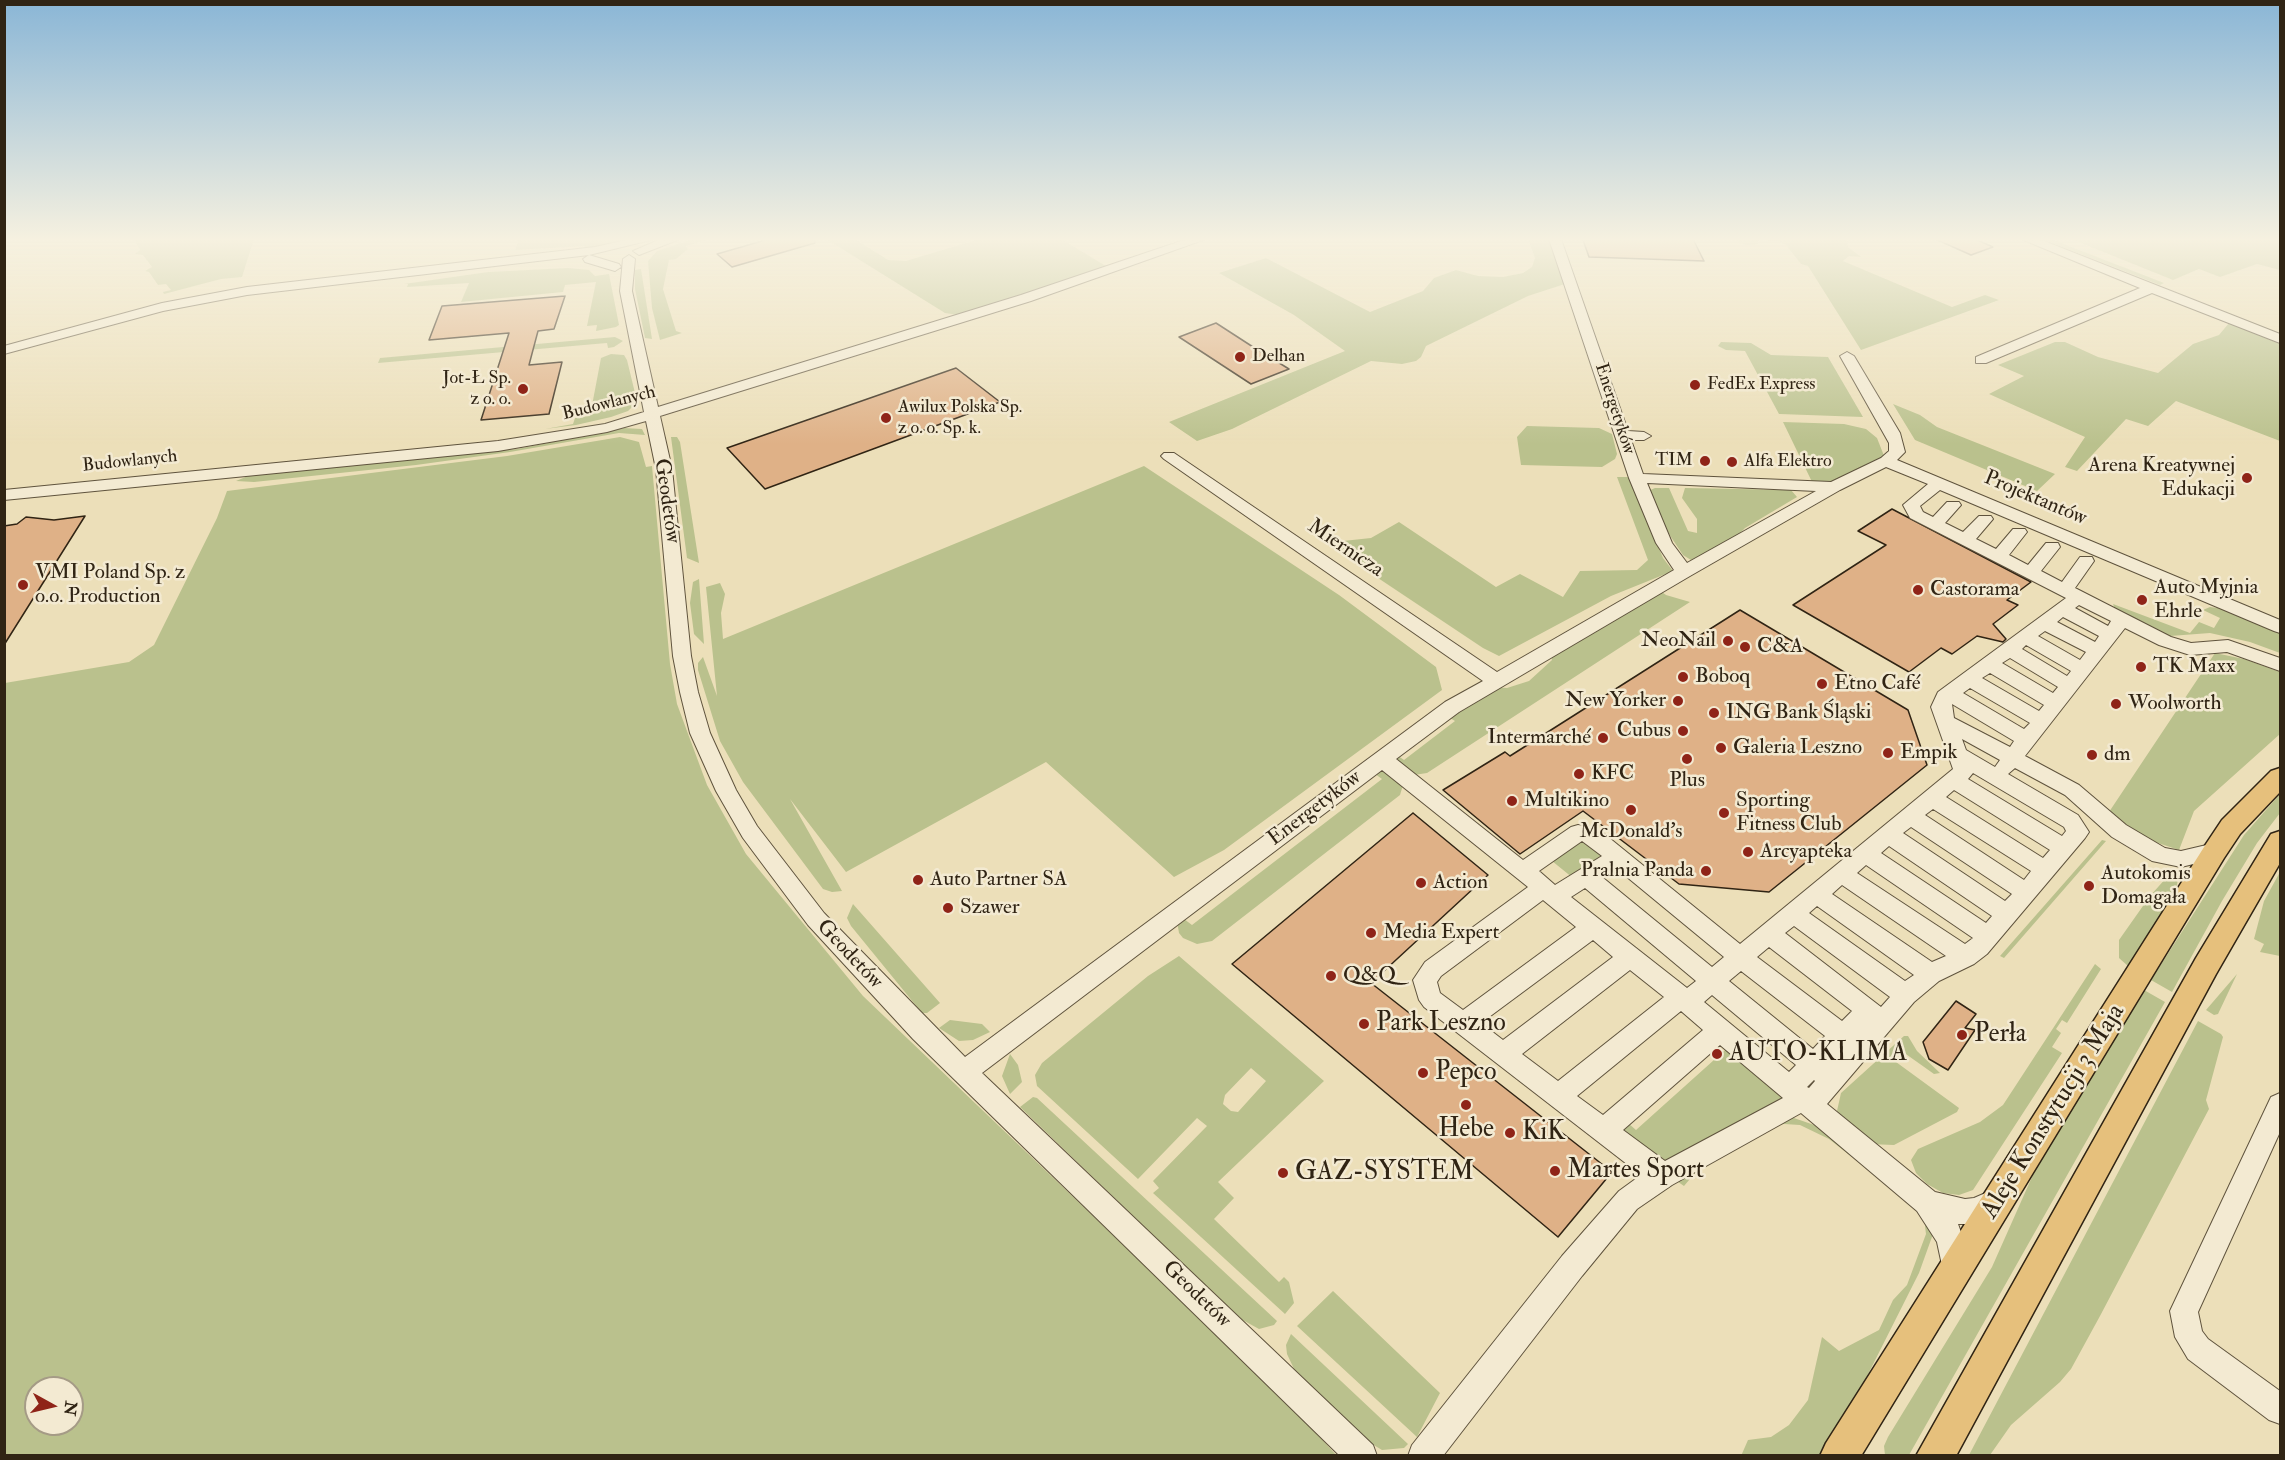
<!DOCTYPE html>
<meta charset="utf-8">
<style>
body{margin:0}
#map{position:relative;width:2285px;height:1460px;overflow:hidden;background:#ecdfb9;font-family:"IM FELL Double Pica",serif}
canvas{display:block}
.frame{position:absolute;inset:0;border:6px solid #302414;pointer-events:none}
.north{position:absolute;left:24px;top:1376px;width:60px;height:60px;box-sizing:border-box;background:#f3ead2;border:2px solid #a59b86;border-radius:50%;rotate:98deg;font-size:16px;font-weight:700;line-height:24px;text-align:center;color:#302414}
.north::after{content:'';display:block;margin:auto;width:21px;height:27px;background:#8f2418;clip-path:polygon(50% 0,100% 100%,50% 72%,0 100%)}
</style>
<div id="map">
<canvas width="2285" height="1460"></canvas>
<div class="frame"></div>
<div class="north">N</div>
</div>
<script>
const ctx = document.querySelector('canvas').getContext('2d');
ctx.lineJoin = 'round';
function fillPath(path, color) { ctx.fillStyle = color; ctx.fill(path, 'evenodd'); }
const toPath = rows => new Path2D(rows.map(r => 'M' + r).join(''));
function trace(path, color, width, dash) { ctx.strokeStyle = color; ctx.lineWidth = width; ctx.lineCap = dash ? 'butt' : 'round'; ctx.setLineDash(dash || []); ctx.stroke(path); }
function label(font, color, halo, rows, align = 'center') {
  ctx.font = font + ' "IM FELL Double Pica",serif'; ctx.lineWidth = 5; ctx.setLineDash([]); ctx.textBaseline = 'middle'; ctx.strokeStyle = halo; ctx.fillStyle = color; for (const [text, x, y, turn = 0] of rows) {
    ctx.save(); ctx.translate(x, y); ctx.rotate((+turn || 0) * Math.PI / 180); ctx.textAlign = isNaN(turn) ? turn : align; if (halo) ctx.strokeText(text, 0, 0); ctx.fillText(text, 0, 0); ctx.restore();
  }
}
fillPath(toPath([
 [134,239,254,239,242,277,221,279,164,294,163,292,171,290,166,284,158,285,149,272,145,271,152,267,143,255,135,254,140,250],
 [519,239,636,239,584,250,585,246,515,250],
 [693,239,711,239,686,246,688,249,676,259,669,260,663,289,676,331,682,333,660,340,652,308,648,261,657,251],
 [826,239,855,239,888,260,906,261,979,239,1061,239,1111,269,964,316,945,313],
 [1528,239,1555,239,1571,282,1528,296,1426,346,1421,357,1416,361,1402,364,1371,361,1232,429,1197,441,1169,422,1345,351,1294,315,1219,273,1266,258,1370,312,1423,291,1434,278,1456,270,1478,276,1503,277,1523,273,1532,267,1535,258],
 [1739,239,1847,239,1848,247,1861,257,1849,256,1843,261,1952,307,1985,295,1999,300,1861,350,1808,266,1801,264,1786,245,1779,241,1759,240,1757,244,1747,245,1739,243],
 [2042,239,2051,239,2164,283,2160,285],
 [2071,239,2280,239,2280,270,2257,264,2220,277,2199,269,2173,280],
 [568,268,589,270,595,276,609,274,619,325,616,327,596,331,597,325,587,326,596,282,565,285,563,292,461,302,469,283,407,287,408,284,404,284,488,272],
 [641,269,652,339,645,338,635,289,635,270],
 [2229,323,2280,344,2280,441,2176,401,2148,426,2126,419,2077,471,2065,467,2085,437,1989,394,2024,376,1998,365,2055,342,2065,342,2098,357,2158,373,2193,344,2219,335],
 [615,337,623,341,614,347,608,348,607,343,378,363,380,358],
 [1721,342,1751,343,1771,355,1828,357,1863,417,1779,414,1745,351,1726,350,1718,346],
 [611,354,624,355,627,360,635,393,634,405,628,411,611,417,576,425,545,429,573,424,575,418,590,416,601,358],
 [1893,404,1920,415,1937,427,2055,474,2037,491,1915,440],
 [1783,422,1844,424,1866,429,1877,438,1886,461,1834,487,1814,486],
 [1527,426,1599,428,1612,434,1617,454,1615,459,1602,467,1521,465,1517,437],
 [624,428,642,429,645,435,619,433,510,452,416,465,254,482,236,481,255,473,517,449],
 [620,437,639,442,646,467,652,466,670,664,677,704,707,785,746,854,863,996,1294,1408,1336,1455,5,1456,5,683,129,662,154,645,217,518,227,491,507,456],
 [36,1388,72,1388,72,1424,36,1424],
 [671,437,677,437,680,442,699,563,687,558],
 [1144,466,1339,595,1436,667,1442,690,1224,850,1174,877,1046,762,846,872,790,799,842,891,832,892,823,889,743,782,720,741,698,670,698,663,703,657,717,696,706,587,720,583,725,594,721,613,723,639],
 [1617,477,1629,477,1663,558,1673,571,1611,596,1499,656,1483,648,1318,538,1343,541,1371,538,1399,522,1496,587,1520,574,1563,597,1580,571,1637,570,1648,560],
 [1655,488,1669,488,1688,531,1697,533,1697,519,1682,498,1685,488,1791,490,1797,497,1745,528,1733,540,1691,560,1683,555,1669,534,1648,491],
 [699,579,704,644,694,634,690,603,693,582],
 [1655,587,1666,595,1690,602,1427,773,1414,775,1396,767,1394,753,1404,760,1455,721,1450,718,1494,687,1507,688,1529,681,1552,660,1551,654],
 [2113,604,2190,633,2199,622,2214,628,2220,618,2203,610,2210,607,2225,609,2280,633,2280,653,2250,642,2210,633,2170,636,2115,609],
 [2215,653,2244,659,2280,672,2280,734,2194,811,2179,850,2143,838,2109,812],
 [1379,770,1386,770,1403,785,1400,795,1212,941,1197,944,1183,938,1179,933,1177,921,1180,916,1192,925,1382,779,1371,771],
 [2280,794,2280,813,2257,843,2222,901,2172,992,2151,980,2244,835],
 [2102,840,2106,841,2004,958,2000,956],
 [1581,841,1585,842,1602,855,1573,878,1552,861],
 [2280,872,2280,956,2260,952,2264,944,2254,939,2264,901],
 [2173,875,2178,879,2176,891,2135,964,2128,966,2119,958,2119,940,2150,896,2167,877],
 [853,904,940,1003,927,1013,922,1013,851,926,847,918],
 [1179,956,1324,1081,1218,1182,1234,1198,1214,1219,1279,1282,1284,1277,1289,1282,1294,1303,1285,1314,1153,1193,1159,1188,1153,1181,1207,1126,1197,1118,1138,1179,1037,1086,1035,1075,1042,1063,1148,976],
 [1251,1068,1266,1081,1238,1112,1231,1111,1223,1104,1225,1095],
 [2095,964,2101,969,2067,1023,2062,1020,2056,1029,2061,1033,2052,1047,2062,1053,1973,1190,1959,1195,1943,1193,1927,1184,1916,1173,1911,1160,1918,1149,1980,1122,2003,1105],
 [2237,974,2218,1014,2214,1015,2206,1010],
 [2144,990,2165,1002,1909,1455,1885,1455,1884,1446,1888,1437,1992,1267,2040,1159],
 [950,1020,982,1024,990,1032,973,1040,959,1041,939,1028],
 [2198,1021,2221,1034,2223,1037,2206,1100,2209,1109,2100,1316,2071,1369,2060,1382,2011,1425,1990,1455,1969,1455],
 [1904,1036,1908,1036,1917,1051,1940,1073,1934,1074,1903,1052,1895,1057,1896,1062,1959,1108,1957,1112,1894,1145,1869,1144,1844,1124,1837,1111,1841,1093],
 [1734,1042,1802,1099,1791,1117,1820,1127,1863,1160,1852,1157,1829,1139,1800,1125,1784,1124,1772,1126,1695,1173,1684,1186,1604,1131,1621,1117,1636,1130],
 [1010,1054,1018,1065,1022,1082,1010,1094,1002,1076],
 [1033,1097,1037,1098,1277,1321,1274,1325,1259,1329,1239,1318,1020,1107],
 [1928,1220,1933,1234,1919,1273,1851,1408,1820,1455,1741,1456,1748,1440,1771,1437,1789,1425,1808,1400,1822,1337,1839,1351,1879,1330,1893,1300,1907,1285,1926,1234,1925,1226],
 [1333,1291,1440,1393,1417,1437,1297,1326],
 [1291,1334,1408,1444,1404,1448,1382,1450,1367,1441,1295,1371,1287,1354,1286,1345]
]), '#bac18d');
const building = toPath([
 [769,239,815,239,815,243,732,267,717,254,769,239],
 [1608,239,1693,239,1704,261,1589,257,1583,240,1608,239],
 [1935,239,1975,239,1993,247,1971,255,1935,239],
 [565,296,554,329,538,331,529,365,562,362,549,414,481,420,509,333,429,340,442,306,565,296],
 [1216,323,1250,345,1289,369,1251,384,1179,337,1216,323],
 [956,368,1000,402,765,489,727,448,956,368],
 [1892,509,2031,582,2007,600,2018,605,1993,624,2006,639,2003,642,1977,636,1952,654,1941,648,1909,672,1793,605,1886,545,1858,531,1892,509],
 [85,516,4,645,4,526,17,524,26,517,54,520,85,516],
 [1740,610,1908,710,1927,765,1769,892,1679,884,1583,811,1520,854,1443,790,1505,752,1510,756,1740,610],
 [1413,813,1488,875,1371,983,1612,1172,1558,1237,1232,964,1413,813],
 [1956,1001,1976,1014,1965,1028,1975,1030,1948,1070,1929,1059,1923,1042,1956,1001]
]);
fillPath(building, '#dfb187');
trace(building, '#302414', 1.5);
const minor = toPath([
 [631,239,655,239,589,255,619,264,621,267,615,271,585,262,583,259,589,255,247,295,163,311,4,354,4,346,162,303,247,287,595,247,631,239],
 [661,239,680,239,639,255,633,251,661,239],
 [1187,239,1206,239,1031,301,660,416,672,469,691,656,698,692,710,733,736,790,757,826,824,913,965,1057,1445,702,1483,681,1164,459,1161,456,1164,453,1174,453,1497,672,1674,570,1656,543,1629,478,1549,239,1561,239,1628,431,1644,432,1651,436,1644,440,1631,440,1643,474,1831,482,1881,458,1889,451,1889,443,1840,356,1847,352,1854,356,1900,433,1905,452,1897,460,2280,620,2280,633,2274,631,1940,490,1920,506,1923,512,1933,517,1947,502,1959,502,1961,505,1945,523,1963,532,1979,516,1991,516,1993,519,1976,539,1996,549,2013,529,2025,529,2027,532,2009,555,2028,565,2046,543,2058,543,2060,547,2041,571,2062,582,2080,557,2092,557,2094,561,2075,588,2171,637,2191,643,2228,640,2280,658,2280,671,2227,652,2190,655,2159,645,2125,628,2025,756,2079,785,2126,825,2165,848,2181,851,2215,843,2223,845,2226,851,2223,857,2181,867,2152,861,2112,837,2065,795,2015,768,2008,774,2078,815,2089,832,2085,838,1987,954,1974,964,1939,981,1914,1002,1827,1104,1935,1192,1965,1199,1974,1198,1997,1188,2006,1192,2010,1201,2006,1210,1976,1224,1958,1224,1970,1257,1965,1279,1955,1283,1945,1279,1937,1242,1917,1211,1801,1113,1672,1185,1637,1209,1582,1276,1443,1456,1408,1456,1412,1445,1562,1256,1619,1191,1641,1175,1424,1007,1419,1000,1413,980,1425,962,1528,887,1382,770,982,1073,1373,1445,1377,1456,1340,1456,913,1039,808,925,743,838,716,791,690,733,680,692,673,656,656,469,646,421,607,432,498,451,4,500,4,490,498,441,605,424,644,412,620,291,623,259,629,255,635,259,632,291,658,407,1021,295,1187,239],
 [1886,467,1928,484,1903,505,1910,518,2066,598,1938,692,1931,707,1953,769,1740,944,1597,828,1578,825,1571,827,1523,860,1396,759,1459,712,1690,576,1840,490,1886,467],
 [1647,483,1816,491,1687,563,1672,543,1647,483],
 [2079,605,2111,621,2108,626,2075,608,2079,605],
 [2063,617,2099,636,2095,642,2057,622,2063,617],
 [2045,631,2086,652,2080,660,2038,636,2045,631],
 [2026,645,2071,671,2067,676,2022,649,2026,645],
 [2010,658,2058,687,2053,693,2002,663,2010,658],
 [1990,673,2044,705,2039,711,1982,678,1990,673],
 [1970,688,2030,723,2024,729,1963,693,1970,688],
 [1952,704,2014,741,2010,747,1954,718,1952,704],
 [1962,739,2000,760,1995,767,1966,750,1962,739],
 [1973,773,2064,827,2066,831,2062,836,1968,779,1973,773],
 [1954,790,2050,850,2043,858,1946,797,1954,790],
 [1933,809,2031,871,2024,880,1925,815,1933,809],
 [1911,827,2012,894,2005,901,1903,833,1911,827],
 [1582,841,1602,856,1555,885,1539,871,1582,841],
 [1889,846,1992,916,1986,923,1881,853,1889,846],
 [1866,865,1973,938,1965,944,1857,873,1866,865],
 [1616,868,1724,957,1712,967,1602,877,1616,868],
 [1842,885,1946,956,1932,962,1832,894,1842,885],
 [1585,888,1696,981,1687,988,1571,897,1585,888],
 [1543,900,1576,927,1463,1010,1440,993,1437,982,1441,976,1543,900],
 [1817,906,1914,975,1905,981,1809,913,1817,906],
 [1794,926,1890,997,1881,1007,1785,933,1794,926],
 [1593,940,1613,957,1503,1040,1481,1023,1593,940],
 [1769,947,1852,1011,1842,1021,1757,957,1769,947],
 [1630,970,1664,997,1558,1081,1522,1054,1630,970],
 [1741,971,1825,1036,1813,1049,1729,981,1741,971],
 [1712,995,1796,1065,1789,1072,1704,1002,1712,995],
 [1681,1011,1703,1030,1603,1115,1577,1096,1681,1011],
 [1720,1045,1783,1098,1665,1161,1623,1130,1720,1045],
 [1814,1080,1815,1081,1809,1088,1807,1087,1814,1080],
 [2021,239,2039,239,2280,334,2280,343,2152,293,1986,363,1976,363,1976,357,2140,288,2021,239],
 [2280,1093,2280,1132,2198,1312,2202,1331,2208,1339,2280,1391,2280,1424,2269,1420,2188,1359,2175,1337,2170,1311,2271,1097,2280,1093]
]);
const major = toPath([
 [2280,768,2280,792,2240,834,2224,858,1861,1456,1820,1456,1826,1443,2206,844,2222,820,2271,771,2280,768],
 [2280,831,2280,863,2216,974,1956,1456,1916,1456,2196,958,2271,834,2280,831]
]);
trace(minor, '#5f533d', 2);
trace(major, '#302414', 3);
fillPath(minor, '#f3ead2');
fillPath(major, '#e6c07c');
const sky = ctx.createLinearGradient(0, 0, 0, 444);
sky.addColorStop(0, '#8ab6d6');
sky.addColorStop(0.54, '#f6f1e0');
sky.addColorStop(1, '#f6f1e000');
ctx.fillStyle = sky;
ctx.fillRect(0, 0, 2285, 444);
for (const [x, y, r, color] of [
 [1240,357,6,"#8f2418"],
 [1695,385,6,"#8f2418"],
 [523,389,6,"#8f2418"],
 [886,418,6,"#8f2418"],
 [1705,461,6,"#8f2418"],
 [1732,462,6,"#8f2418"],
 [2247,478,6,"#8f2418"],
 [23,585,6,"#8f2418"],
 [1918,590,6,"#8f2418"],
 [2142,600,6,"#8f2418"],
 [1728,641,6,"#8f2418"],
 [1745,647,6,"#8f2418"],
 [2141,667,6,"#8f2418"],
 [1683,677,6,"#8f2418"],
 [1822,684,6,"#8f2418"],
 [1678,701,6,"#8f2418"],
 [2116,704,6,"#8f2418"],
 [1714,713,6,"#8f2418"],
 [1683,731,6,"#8f2418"],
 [1603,738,6,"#8f2418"],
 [1721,748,6,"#8f2418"],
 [1888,753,6,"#8f2418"],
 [2092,755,6,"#8f2418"],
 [1687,759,6,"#8f2418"],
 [1579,774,6,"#8f2418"],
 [1512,801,6,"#8f2418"],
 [1631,810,6,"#8f2418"],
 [1724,813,6,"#8f2418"],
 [1748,852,6,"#8f2418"],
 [1706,871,6,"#8f2418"],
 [918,880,6,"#8f2418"],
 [1421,883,6,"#8f2418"],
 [2089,886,6,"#8f2418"],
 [948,908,6,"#8f2418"],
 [1371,933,6,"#8f2418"],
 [1331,976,6,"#8f2418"],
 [1364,1024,6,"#8f2418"],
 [1962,1035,6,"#8f2418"],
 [1717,1054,6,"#8f2418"],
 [1423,1073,6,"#8f2418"],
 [1466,1105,6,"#8f2418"],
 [1510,1133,6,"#8f2418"],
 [1555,1171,6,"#8f2418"],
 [1283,1173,6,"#8f2418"]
]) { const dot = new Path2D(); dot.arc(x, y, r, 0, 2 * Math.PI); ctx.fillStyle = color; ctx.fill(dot); trace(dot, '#f3ead2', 2); }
label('18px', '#302414', '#f3ead2', [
 ["Delhan",1252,357],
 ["Jot-Ł Sp.",511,379,"right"],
 ["z o. o.",511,400,"right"],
 ["FedEx Express",1707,385],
 ["Awilux Polska Sp.",898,408],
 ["z o. o. Sp. k.",898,429],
 ["TIM",1693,461,"right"],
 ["Alfa Elektro",1744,462]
], 'left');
label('18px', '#302414', '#f3ead2', [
 ["Budowlanych",609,404,-14],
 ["Energetyków",1614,409,72],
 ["Budowlanych",130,462,-6]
]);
label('21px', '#302414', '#f3ead2', [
 ["Arena Kreatywnej",2235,466,"right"],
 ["Edukacji",2235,490,"right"],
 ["VMI Poland Sp. z",35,573],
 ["o.o. Production",35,597],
 ["Auto Myjnia",2154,588],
 ["Ehrle",2154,612],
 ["Castorama",1930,590],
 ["NeoNail",1716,641,"right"],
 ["C&A",1757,647],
 ["TK Maxx",2153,667],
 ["Boboq",1695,677],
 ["Etno Café",1834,684],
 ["New Yorker",1666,701,"right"],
 ["Woolworth",2128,704],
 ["ING Bank Śląski",1726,713],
 ["Cubus",1671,731,"right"],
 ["Intermarché",1591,738,"right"],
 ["Galeria Leszno",1733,748],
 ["Empik",1900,753],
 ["dm",2104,755],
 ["KFC",1591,774],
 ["Plus",1687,781,"center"],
 ["Multikino",1524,801],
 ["Sporting",1736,801],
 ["Fitness Club",1736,825],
 ["McDonald's",1631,832,"center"],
 ["Arcyapteka",1760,852],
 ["Pralnia Panda",1694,871,"right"],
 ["Autokomis",2101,874],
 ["Domagała",2101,898],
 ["Auto Partner SA",930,880],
 ["Action",1433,883],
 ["Szawer",960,908],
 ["Media Expert",1383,933],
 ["Q&Q",1343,976]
], 'left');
label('21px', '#302414', '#f3ead2', [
 ["Projektantów",2035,499,23],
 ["Geodetów",666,501,82],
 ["Miernicza",1345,549,34],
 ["Energetyków",1315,809,-37],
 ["Geodetów",849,955,47],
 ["Geodetów",1196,1295,44]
]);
label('26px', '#302414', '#f3ead2', [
 ["Park Leszno",1376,1024],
 ["Perła",1974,1035],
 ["AUTO-KLIMA",1729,1054],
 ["Pepco",1435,1073],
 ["Hebe",1466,1130,"center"],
 ["KiK",1522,1133],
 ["Martes Sport",1567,1171],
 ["GAZ-SYSTEM",1295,1173]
], 'left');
label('26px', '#302414', '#f3ead2', [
 ["Aleje Konstytucji 3 Maja",2054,1112,-58]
]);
</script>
